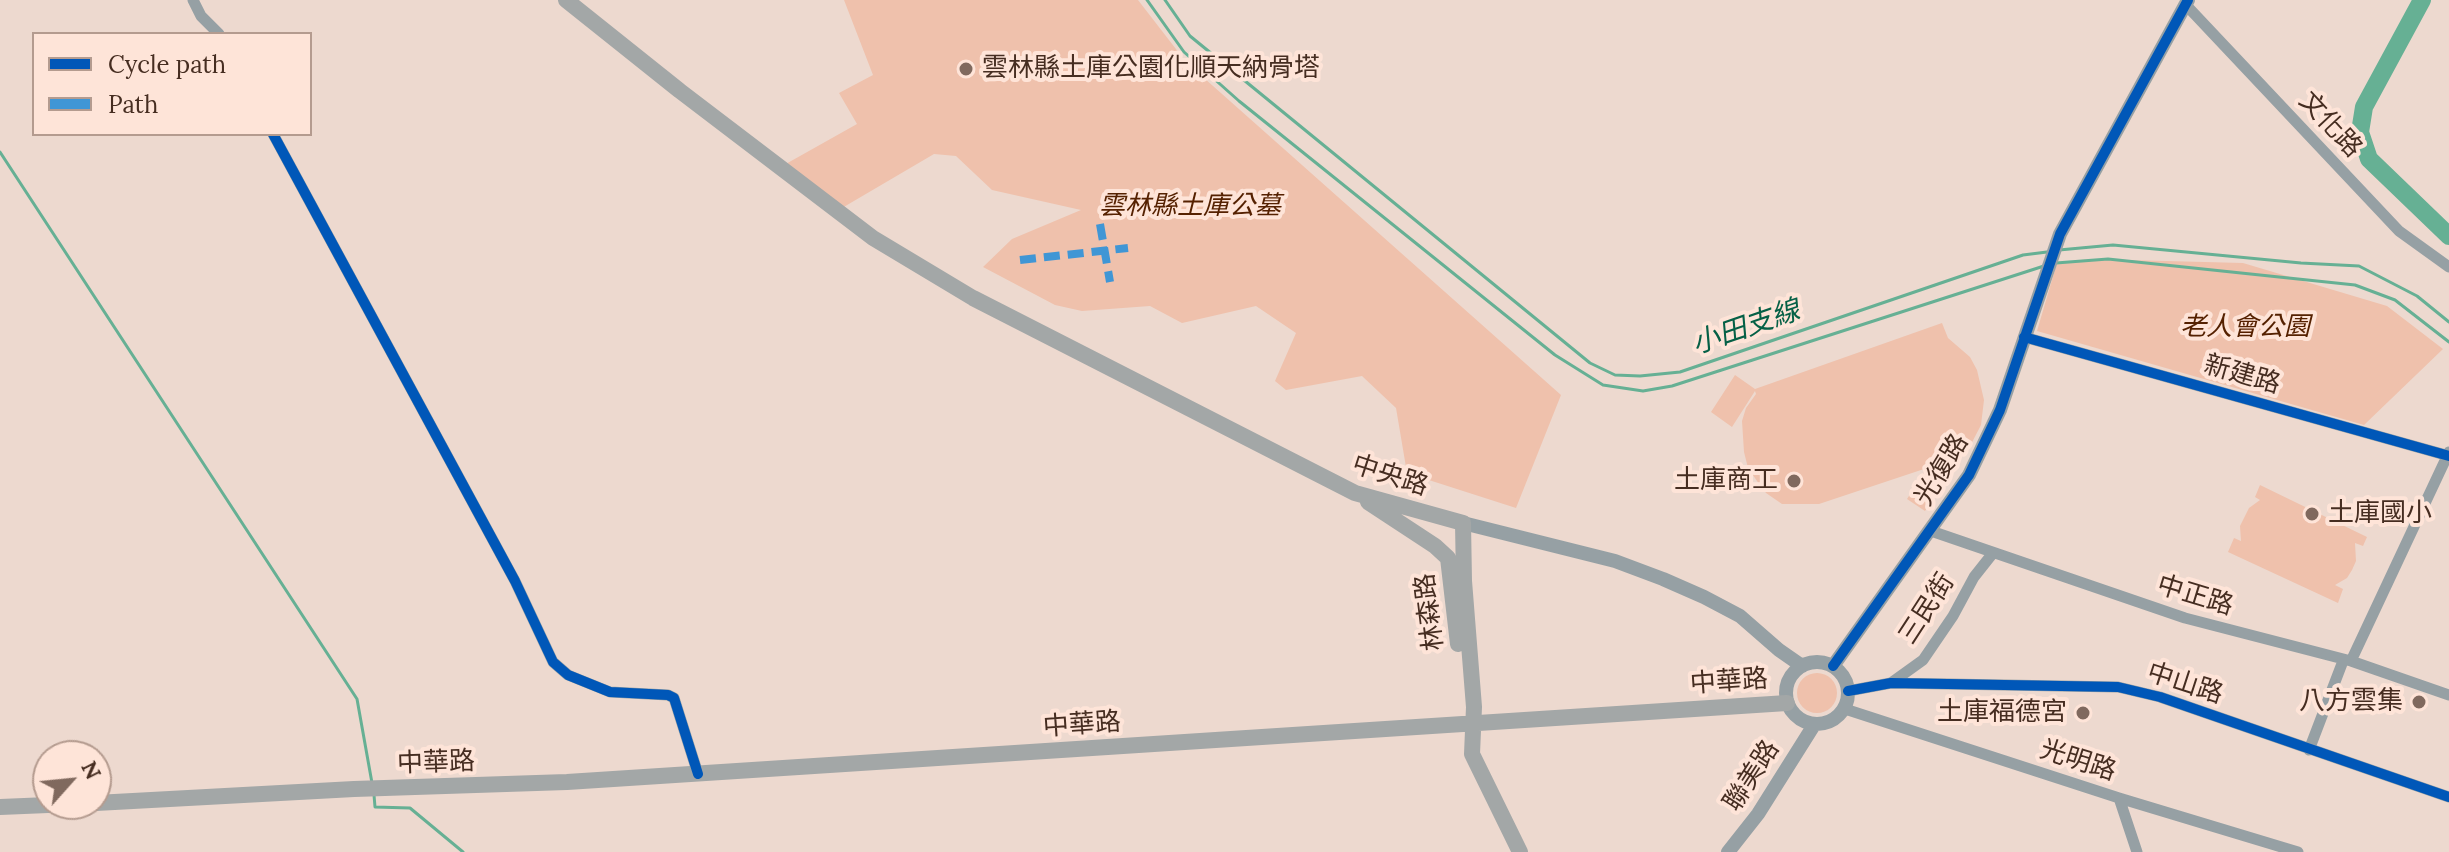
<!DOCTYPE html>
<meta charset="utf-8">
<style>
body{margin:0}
#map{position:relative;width:2449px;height:852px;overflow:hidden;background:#edd9cf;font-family:Lora,serif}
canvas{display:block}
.legend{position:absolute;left:32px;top:32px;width:280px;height:104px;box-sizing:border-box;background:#fee4d8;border:2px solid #b49b8f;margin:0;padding:10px 14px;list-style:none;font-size:24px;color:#462d21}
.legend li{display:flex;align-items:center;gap:16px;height:40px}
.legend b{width:40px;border:2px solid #b49b8f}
.north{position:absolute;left:32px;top:740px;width:80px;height:80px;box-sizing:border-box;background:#fee4d8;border:2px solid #b49b8f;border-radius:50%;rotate:63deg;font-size:22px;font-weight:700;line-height:32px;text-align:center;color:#462d21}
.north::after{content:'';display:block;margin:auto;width:28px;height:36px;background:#80695e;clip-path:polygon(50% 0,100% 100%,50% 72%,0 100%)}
</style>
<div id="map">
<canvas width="2449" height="852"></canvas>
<ul class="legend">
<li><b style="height:10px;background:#0057b8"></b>Cycle path</li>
<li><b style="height:10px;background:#4096d5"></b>Path</li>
</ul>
<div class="north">N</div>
</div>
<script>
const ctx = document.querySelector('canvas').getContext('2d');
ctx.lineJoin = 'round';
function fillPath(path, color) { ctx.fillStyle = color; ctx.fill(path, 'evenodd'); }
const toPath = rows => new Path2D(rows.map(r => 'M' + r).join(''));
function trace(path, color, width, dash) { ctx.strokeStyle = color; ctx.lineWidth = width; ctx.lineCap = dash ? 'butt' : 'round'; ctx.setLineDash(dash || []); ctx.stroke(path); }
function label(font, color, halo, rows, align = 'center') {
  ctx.font = font + ' Lora,"Noto Sans TC",serif'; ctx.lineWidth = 8; ctx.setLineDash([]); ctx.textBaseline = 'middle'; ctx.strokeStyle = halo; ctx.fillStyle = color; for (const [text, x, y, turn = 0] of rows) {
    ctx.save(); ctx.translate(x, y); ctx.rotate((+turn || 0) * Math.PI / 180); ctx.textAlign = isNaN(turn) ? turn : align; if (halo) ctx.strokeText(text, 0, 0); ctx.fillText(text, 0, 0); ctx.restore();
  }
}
fillPath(toPath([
 [844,0,1138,0,1186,62,1561,395,1516,508,1407,473,1396,408,1362,376,1286,390,1275,381,1296,333,1256,306,1182,323,1150,306,1082,311,1055,305,983,267,1012,239,1081,210,992,190,956,156,934,154,842,208,784,165,857,124,839,93,873,75],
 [2089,259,2243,263,2387,306,2443,349,2364,425,2037,331,2057,263],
 [1942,323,1948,338,1970,357,1977,370,1984,400,1981,425,1967,452,1956,459,1929,468,1946,480,1925,511,1907,499,1927,468,1819,504,1782,504,1766,493,1757,481,1748,468,1744,452,1742,421,1746,408,1756,394,1755,391,1732,427,1711,412,1735,375,1755,389],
 [2260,485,2367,537,2363,546,2355,543,2356,561,2352,570,2347,578,2335,585,2343,589,2338,603,2228,552,2234,538,2241,541,2240,526,2249,508,2260,500,2255,497],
 '1797 693a20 20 0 1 1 40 0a20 20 0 1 1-40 0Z'
]), '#efc1ac');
trace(toPath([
 [1147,0,1184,52,1239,101,1555,355,1603,385,1643,391,1672,386,2044,266],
 [1165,0,1190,36,1590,363,1615,375,1640,376,1680,372,2023,255,2047,252],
 [0,152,357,699,372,783],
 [2059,250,2113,245,2301,263,2359,266,2417,296,2449,322],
 [2056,263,2108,259,2355,285,2395,300,2449,342],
 [374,795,375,807,410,808,463,852]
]), '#66b094', 3);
trace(toPath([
 [2422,0,2364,107,2360,132,2369,159,2449,236]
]), '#66b094', 18);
trace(toPath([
 [193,0,201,16,219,34],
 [2186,5,2399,231,2449,267],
 [273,134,515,581,553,662,568,675,610,692,668,695,674,698,698,774],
 [2024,337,2449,456],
 [1931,531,2185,618,2351,661,2449,695],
 [2351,661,2449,452],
 [1891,683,1923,660,1953,616,1974,577,1993,553],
 [1848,691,1891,683,2118,687,2160,697,2449,797],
 [1845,709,2119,798,2298,852],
 [2309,750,2343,661],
 [2119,798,2137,852]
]), '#96a0a4', 11);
trace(toPath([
 [1463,523,1615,561,1663,579,1704,597,1740,616,1779,650,1802,666],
 '1786 693a31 31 0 1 1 62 0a31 31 0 1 1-62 0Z',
 [1833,666,1969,475,2000,410,2060,234,2188,0],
 [1728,852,1758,814,1814,725]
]), '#96a0a4', 14);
trace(toPath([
 [566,0,680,91,873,238,973,298,1355,493,1463,523,1464,581,1474,707,1472,754,1520,852],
 [1368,502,1435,546,1448,558,1458,644],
 [96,803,354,789,567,782,1787,703],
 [0,807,72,804]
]), '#a3a7a7', 16);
trace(toPath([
 [1100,224,1110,282],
 [1020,260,1128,248]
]), '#4096d5', 8, [16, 8]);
trace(toPath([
 [273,134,515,581,553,662,568,675,610,692,668,695,674,698,698,774],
 [2024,337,2449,456],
 [1833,666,1969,475,2000,410,2060,234,2188,0],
 [1848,691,1891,683,2118,687,2160,697,2449,797]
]), '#0057b8', 10);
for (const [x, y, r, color] of [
 [966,69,8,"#80695e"],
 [1794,481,8,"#80695e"],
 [2312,514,8,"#80695e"],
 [2419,702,8,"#80695e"],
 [2083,713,8,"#80695e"]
]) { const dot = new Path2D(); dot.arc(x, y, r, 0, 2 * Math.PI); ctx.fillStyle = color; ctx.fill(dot); trace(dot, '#fee4d8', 3); }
label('26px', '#462d21', '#fee4d8', [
 ["雲林縣土庫公園化順天納骨塔",982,69,"left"],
 ["土庫商工",1778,481],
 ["土庫國小",2328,514,"left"],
 ["八方雲集",2403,702],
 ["土庫福德宮",2067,713]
], 'right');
label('26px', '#462d21', '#fee4d8', [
 ["文化路",2330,125,47],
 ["新建路",2242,375,16],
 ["光復路",1942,470,-59],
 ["中央路",1390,476,18],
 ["中正路",2195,596,17],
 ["三民街",1927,609,-57],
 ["林森路",1430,612,-97],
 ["中華路",1729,682,-4],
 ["中山路",2185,684,18],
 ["中華路",1082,725,-4],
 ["光明路",2078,761,18],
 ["中華路",436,763,-2],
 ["聯美路",1752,776,-57]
]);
label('italic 26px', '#552101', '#fee4d8', [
 ["雲林縣土庫公墓",1190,207],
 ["老人會公園",2245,328]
]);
label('italic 28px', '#066046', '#fee4d8', [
 ["小田支線",1746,328,-19]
]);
</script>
